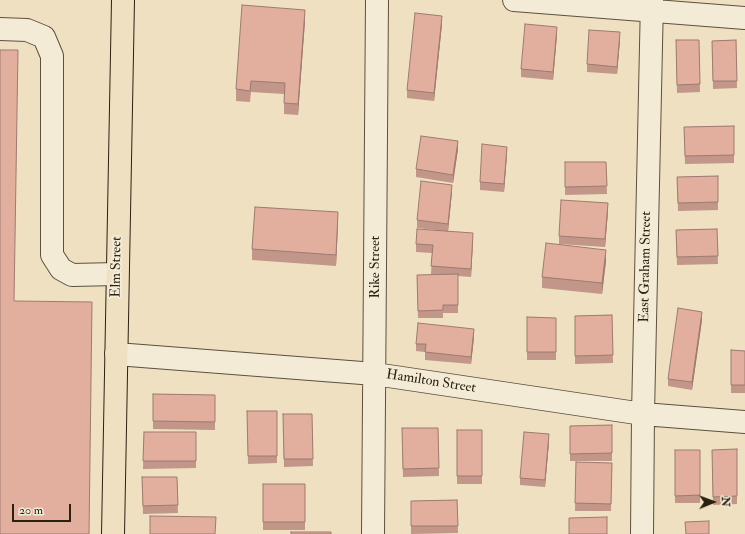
<!DOCTYPE html>
<style>
body{margin:0}
#map{position:relative;width:745px;height:534px;overflow:hidden;background:#eee0c0;font-family:"IM FELL Double Pica",serif}
canvas{display:block}
.north{position:absolute;left:693px;top:482px;width:40px;height:40px;-webkit-text-stroke:3px #f4ebd6;paint-order:stroke;rotate:89deg;font-size:11px;font-weight:700;line-height:16px;text-align:center;color:#2b2113}
.north::after{content:'';display:block;margin:auto;width:14px;height:18px;background:#2b2113;clip-path:polygon(50% 0,100% 100%,50% 72%,0 100%)}
.scale{position:absolute;left:12px;top:504px;width:59px;height:18px;box-sizing:border-box;border:2px solid #2b2113;border-top:0;padding-left:5px;font-size:12px;line-height:14px;white-space:nowrap;color:#2b2113;-webkit-text-stroke:3px #f4ebd6;paint-order:stroke}
</style>
<div id="map">
<canvas width="745" height="534"></canvas>
<div class="north">N</div>
<div class="scale">20 m</div>
</div>
<script>
const ctx = document.querySelector('canvas').getContext('2d');
ctx.lineJoin = 'round';
const toPath = rows => new Path2D(rows.map(r => 'M' + r).join(''));
function trace(path, color, width, dash) { ctx.strokeStyle = color; ctx.lineWidth = width; ctx.lineCap = dash ? 'butt' : 'round'; ctx.setLineDash(dash || []); ctx.stroke(path); }
function fillPath(path, color) { ctx.fillStyle = color; ctx.fill(path, 'evenodd'); }
function label(font, color, halo, rows, align = 'center') {
  ctx.font = font + ' "IM FELL Double Pica",serif'; ctx.lineWidth = 4; ctx.setLineDash([]); ctx.textBaseline = 'middle'; ctx.strokeStyle = halo; ctx.fillStyle = color; for (const [text, x, y, turn = 0] of rows) {
    ctx.save(); ctx.translate(x, y); ctx.rotate((+turn || 0) * Math.PI / 180); ctx.textAlign = isNaN(turn) ? turn : align; if (halo) ctx.strokeText(text, 0, 0); ctx.fillText(text, 0, 0); ctx.restore();
  }
}
const minor = toPath([
 [514,0,745,18],
 [0,29,27,30,44,37,52,56,52,255,61,269,72,275,117,274],
 [116,354,375,374,643,414,745,422],
 [373,534,377,0],
 [642,534,643,414,652,0]
]);
const major = toPath([
 [113,534,123,0]
]);
trace(minor, '#5c513e', 24);
trace(major, '#2b2113', 24);
trace(minor, '#f4ebd6', 22);
trace(major, '#eee0c0', 22);
fillPath(toPath([
 [305,21,298,115,284,114,284,94,251,92,250,102,236,101,236,89],
 [442,24,434,101,407,98,407,90],
 [557,35,553,80,521,77,521,69],
 [620,40,617,74,587,72,587,64],
 [676,40,699,40,700,92,677,93],
 [736,40,737,88,713,89,712,41],
 [734,126,734,163,685,164,684,127],
 [458,149,453,183,416,177,416,169],
 [507,154,504,192,480,190,480,182],
 [565,162,606,162,607,194,565,195],
 [718,176,718,210,678,211,677,177],
 [452,192,448,231,473,240,471,277,458,276,458,313,443,313,443,318,418,318,417,275,443,275,431,274,432,253,416,252,416,244,436,230,417,228,417,220],
 [608,211,605,247,559,244,559,236],
 [338,223,336,266,252,260,252,249],
 [717,229,718,264,677,265,676,230],
 [606,261,602,294,542,288,542,277],
 [612,315,613,363,575,364,575,316],
 [527,317,556,318,556,360,527,360],
 [702,320,692,390,668,386,668,379],
 [474,337,471,364,425,360,425,352,416,351,416,344],
 [731,350,745,351,745,393,731,393],
 [153,394,215,395,215,430,153,429],
 [247,411,277,411,277,463,248,464],
 [283,414,312,414,313,466,284,467],
 [612,425,612,461,570,461,570,426],
 [402,428,438,428,439,476,403,477],
 [457,430,482,430,482,484,457,484],
 [144,432,196,432,196,468,143,469],
 [549,442,545,487,520,485,520,478],
 [737,449,737,504,713,505,712,450],
 [675,450,700,450,700,503,675,503],
 [576,462,612,463,611,511,575,511],
 [142,477,177,477,178,513,143,514],
 [263,484,305,484,305,530,263,530],
 [457,500,458,533,411,534,411,501]
]), '#c29688');
fillPath(toPath([
 [305,10,305,21,298,115,298,104],
 [442,16,442,24,434,101,434,93],
 [557,27,557,35,553,80,553,72],
 [620,32,620,40,617,74,617,67],
 [458,141,458,149,453,183,453,175],
 [507,147,507,154,504,192,504,184],
 [452,185,452,192,448,231,448,224],
 [608,203,608,211,605,247,605,239],
 [338,212,338,223,336,266,336,255],
 [473,233,473,240,471,277,471,269],
 [606,250,606,261,602,294,602,283],
 [702,312,702,320,692,390,692,382],
 [474,329,474,337,471,364,471,357],
 [549,434,549,442,545,487,545,480]
]), '#9e7a6f');
const building = toPath([
 [242,5,305,10,298,104,284,103,285,83,251,81,250,91,236,89,242,5],
 [415,13,442,16,434,93,407,90,415,13],
 [525,24,557,27,553,72,521,69,525,24],
 [589,30,620,32,617,67,587,64,589,30],
 [676,40,699,40,700,84,677,85,676,40],
 [736,40,737,81,713,81,712,41,736,40],
 [0,50,18,50,14,301,92,302,89,534,0,534,0,50],
 [734,126,734,155,685,156,684,127,734,126],
 [421,136,458,141,453,175,416,169,421,136],
 [482,144,507,147,504,184,480,182,482,144],
 [565,162,606,162,607,186,565,187,565,162],
 [718,176,718,202,678,203,677,177,718,176],
 [421,181,452,185,448,224,417,220,421,181],
 [561,200,608,203,605,239,559,236,561,200],
 [255,207,338,212,336,255,252,249,255,207],
 [417,229,473,233,471,269,431,266,433,245,416,244,417,229],
 [717,229,718,256,677,257,676,230,717,229],
 [546,243,606,250,602,283,542,277,546,243],
 [458,274,458,305,443,305,443,310,418,311,417,275,458,274],
 [678,308,702,312,692,382,668,379,678,308],
 [612,315,613,355,575,356,575,316,612,315],
 [527,317,556,318,556,352,527,352,527,317],
 [418,323,474,329,471,357,425,352,426,344,416,344,418,323],
 [731,350,745,351,745,385,731,385,731,350],
 [153,394,215,395,215,422,153,421,153,394],
 [247,411,277,411,277,456,248,456,247,411],
 [283,414,312,414,313,459,284,459,283,414],
 [612,425,612,453,570,454,570,426,612,425],
 [402,428,438,428,439,468,403,469,402,428],
 [457,430,482,430,482,476,457,476,457,430],
 [144,432,196,432,196,461,143,461,144,432],
 [524,432,549,434,545,480,520,478,524,432],
 [737,449,737,496,713,497,712,450,737,449],
 [675,450,700,450,700,495,675,496,675,450],
 [576,462,612,463,611,504,575,503,576,462],
 [142,477,177,477,178,505,143,506,142,477],
 [263,484,305,484,305,522,263,522,263,484],
 [457,500,458,526,411,526,411,501,457,500],
 [150,516,216,517,215,534,150,534,150,516],
 [607,517,607,534,569,534,569,518,607,517],
 [709,521,709,534,686,534,685,522,709,521],
 [291,532,331,532,331,534,291,534,291,532]
]);
fillPath(building, '#e2af9e');
trace(building, '#9e7a6f', 1);
label('14px', '#2b2113', '#f4ebd6', [
 ["Elm Street",117,267,-89],
 ["Rike Street",376,267,-90],
 ["East Graham Street",646,267,-89],
 ["Hamilton Street",431,382,9]
]);
</script>
